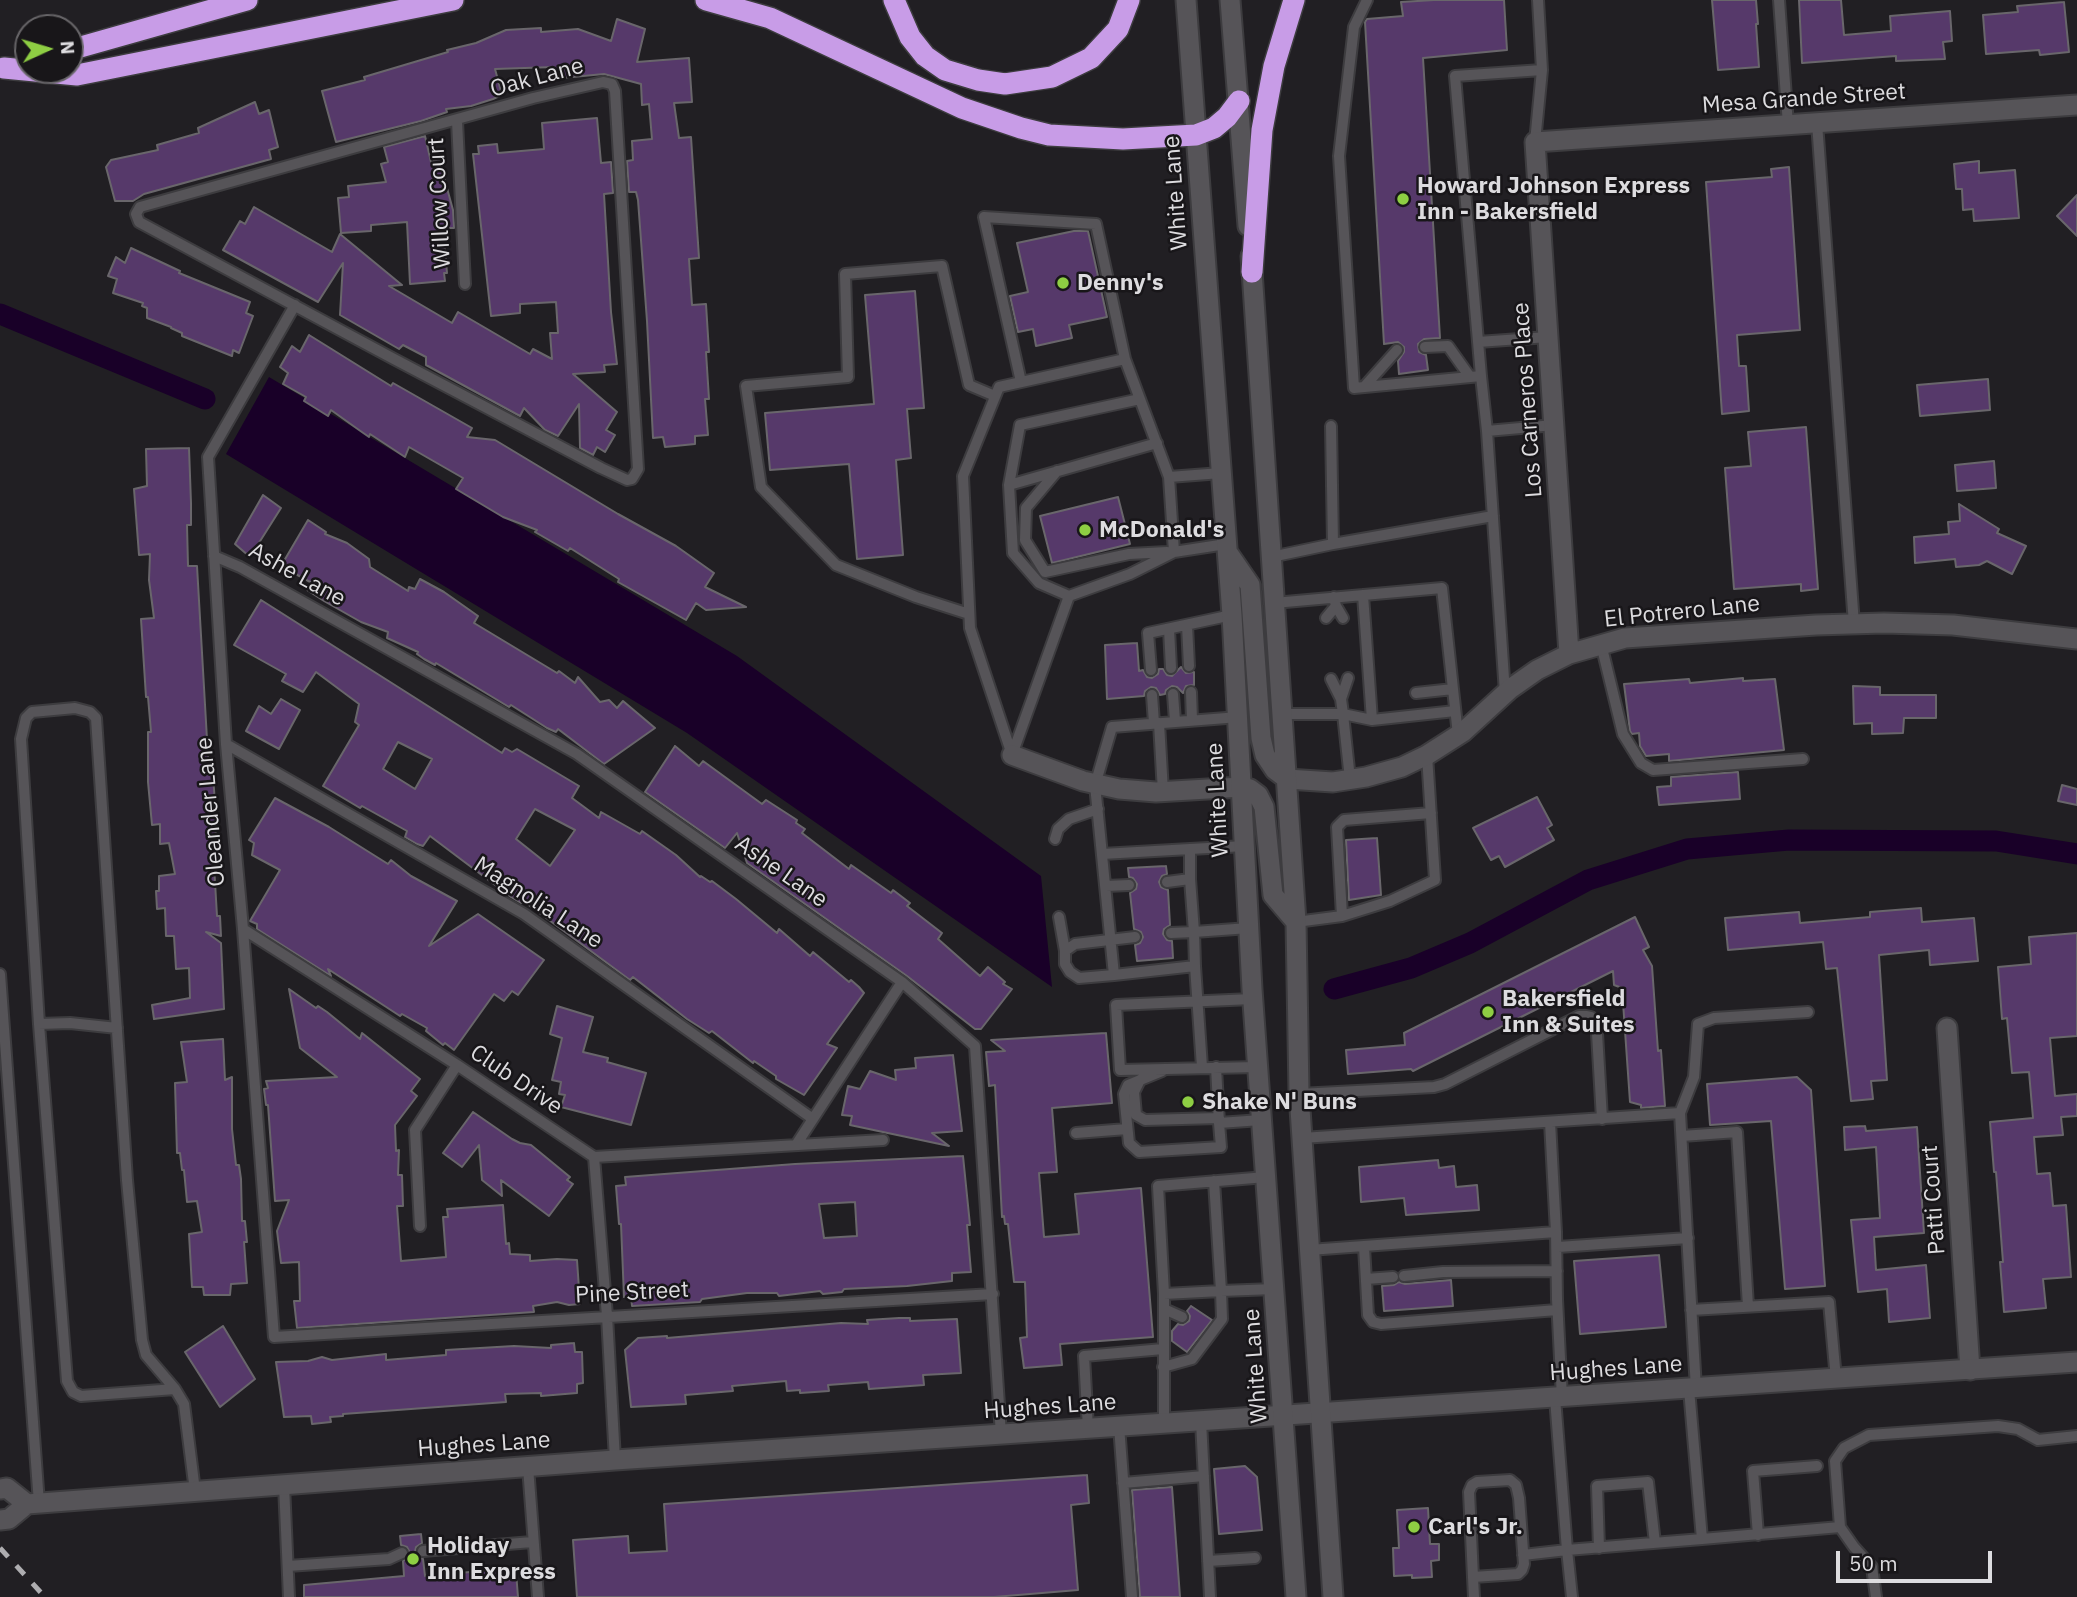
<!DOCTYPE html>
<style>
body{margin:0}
#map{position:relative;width:2077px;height:1597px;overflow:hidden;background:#211f23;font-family:"IBM Plex Sans",sans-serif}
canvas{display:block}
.north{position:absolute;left:14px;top:14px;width:70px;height:70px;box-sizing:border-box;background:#181619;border:2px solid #676568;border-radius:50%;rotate:86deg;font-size:19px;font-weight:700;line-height:28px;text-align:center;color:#dddcdf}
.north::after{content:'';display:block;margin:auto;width:24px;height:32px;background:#8ece43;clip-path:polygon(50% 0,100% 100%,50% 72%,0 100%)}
.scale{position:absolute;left:1836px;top:1551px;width:156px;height:32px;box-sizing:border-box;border:4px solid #dddcdf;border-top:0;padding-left:9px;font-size:21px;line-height:24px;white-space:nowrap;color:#dddcdf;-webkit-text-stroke:5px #181619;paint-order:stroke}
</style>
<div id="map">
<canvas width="2077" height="1597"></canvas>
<div class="north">N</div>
<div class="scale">50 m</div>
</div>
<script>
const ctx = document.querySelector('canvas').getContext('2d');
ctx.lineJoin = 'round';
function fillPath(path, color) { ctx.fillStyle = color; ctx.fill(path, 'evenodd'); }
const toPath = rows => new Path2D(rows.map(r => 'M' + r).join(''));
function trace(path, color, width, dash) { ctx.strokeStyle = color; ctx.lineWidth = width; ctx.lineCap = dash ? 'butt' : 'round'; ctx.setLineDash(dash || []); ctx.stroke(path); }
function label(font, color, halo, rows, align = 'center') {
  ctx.font = font + ' "IBM Plex Sans",sans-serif'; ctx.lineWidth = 5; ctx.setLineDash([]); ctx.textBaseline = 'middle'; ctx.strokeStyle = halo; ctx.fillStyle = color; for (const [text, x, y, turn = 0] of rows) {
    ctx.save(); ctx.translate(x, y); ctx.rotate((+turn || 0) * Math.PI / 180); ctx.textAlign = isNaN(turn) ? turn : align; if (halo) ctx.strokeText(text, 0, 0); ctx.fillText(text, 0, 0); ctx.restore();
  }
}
fillPath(toPath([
 [269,377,737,656,1041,876,1052,987,687,733,226,454]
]), '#190028');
trace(toPath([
 [0,314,205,399],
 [1334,989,1411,968,1470,943,1588,880,1687,849,1789,840,1996,841,2077,854]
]), '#190028', 21);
const building = toPath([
 [1434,0,1504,0,1507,50,1423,58,1440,338,1424,339,1418,344,1419,352,1426,355,1428,370,1399,374,1398,361,1404,352,1404,347,1398,342,1384,344,1365,22,1367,19,1403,16,1401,2,1434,0],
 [1712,0,1756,0,1758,24,1756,24,1759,67,1718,70,1712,0],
 [1799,0,1841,0,1844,35,1891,31,1890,16,1950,11,1952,41,1943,42,1945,59,1896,61,1896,56,1802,63,1799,0],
 [2064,2,2069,52,2040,55,2039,50,1986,54,1983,15,2018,12,2017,6,2064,2],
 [617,19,645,29,637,62,689,58,692,102,674,103,679,138,691,137,699,258,689,259,692,305,706,304,709,352,706,352,709,399,705,399,708,435,695,436,695,444,665,447,663,437,653,438,647,321,638,200,636,192,629,192,627,161,633,160,632,141,652,139,649,104,642,105,641,84,604,74,562,78,562,73,555,73,554,67,495,69,502,95,493,99,471,106,446,109,447,112,421,121,336,142,322,91,365,80,364,77,448,52,447,50,476,43,506,30,541,28,541,32,578,29,611,41,617,19],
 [255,102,259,114,269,110,278,147,269,150,271,159,144,194,133,201,115,201,106,167,111,160,158,150,157,145,199,133,198,128,255,102],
 [597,118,601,163,611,162,613,193,604,194,611,312,617,364,604,365,605,372,573,374,617,412,606,430,615,435,605,452,597,447,593,455,580,448,579,404,558,436,545,430,524,408,520,416,426,365,426,357,403,345,399,349,340,315,343,263,318,302,223,250,240,221,245,224,254,207,332,252,340,234,402,285,389,286,452,323,458,312,530,354,533,349,552,359,550,333,558,333,556,302,520,304,520,313,491,316,473,154,479,154,478,146,497,144,498,153,544,149,542,123,597,118],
 [425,136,431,162,439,159,453,210,454,228,443,228,447,273,444,273,445,281,410,284,407,222,371,225,371,231,341,233,338,198,349,197,348,186,386,182,381,164,388,162,384,147,425,136],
 [1979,161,1979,173,2015,170,2019,218,1974,221,1973,209,1963,210,1962,189,1956,189,1954,164,1979,161],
 [1789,167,1800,330,1737,335,1739,366,1746,366,1749,411,1722,414,1706,182,1772,177,1771,169,1789,167],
 [2077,195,2077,236,2057,216,2077,195],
 [1074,231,1088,231,1107,317,1069,325,1072,338,1036,346,1033,329,1018,332,1010,296,1028,292,1017,243,1074,231],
 [131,248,180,271,179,273,250,302,246,313,253,316,239,353,233,350,232,356,182,336,182,333,171,328,171,327,147,318,147,308,142,306,143,303,113,293,117,279,108,276,116,257,125,263,131,248],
 [915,291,924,408,907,409,911,458,896,460,903,555,857,559,849,464,770,470,765,413,874,404,865,295,915,291],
 [309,335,391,386,393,383,472,428,467,437,495,440,618,514,676,546,714,573,705,587,746,607,706,610,696,603,686,620,618,582,619,579,570,548,568,551,535,532,537,530,503,517,456,489,463,478,409,447,405,457,370,434,369,437,359,430,331,410,328,416,304,401,306,397,283,384,288,373,280,367,292,346,300,352,309,335],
 [1988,379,1990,410,1920,416,1917,385,1988,379],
 [1806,427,1818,589,1801,591,1801,584,1734,589,1725,468,1751,466,1748,432,1806,427],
 [189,448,191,503,191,525,187,525,188,566,197,566,209,774,213,774,215,804,216,847,213,848,217,916,220,916,221,936,206,932,221,943,224,1009,154,1019,152,1005,190,998,189,968,176,969,174,936,166,936,165,908,157,909,156,891,159,891,159,876,175,874,169,843,160,844,160,824,152,825,148,782,148,732,151,732,148,697,146,697,141,619,154,618,149,580,150,554,139,555,134,489,147,486,146,449,189,448],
 [1994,461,1996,488,1957,491,1955,465,1994,461],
 [263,495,281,508,250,557,235,544,263,495],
 [1118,497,1130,544,1052,563,1040,516,1118,497],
 [1959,504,1999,529,1997,533,2026,546,2012,574,1987,561,1979,565,1956,567,1955,559,1915,563,1914,537,1949,534,1948,522,1960,521,1959,504],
 [308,520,326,532,325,534,347,543,369,559,370,567,408,591,409,587,415,589,420,579,444,592,478,616,474,623,557,673,559,671,575,683,578,677,600,702,609,700,617,708,623,701,655,728,604,764,558,729,556,732,547,728,511,705,509,707,436,663,435,665,424,659,417,654,418,652,387,638,388,632,361,622,324,601,307,590,312,583,281,566,308,520],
 [261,600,502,753,505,748,512,752,517,749,579,786,572,798,599,818,601,812,640,834,642,831,676,855,700,877,701,876,710,882,712,881,736,899,777,933,779,929,810,956,813,952,849,982,851,980,859,987,864,993,827,1044,837,1048,804,1095,776,1079,776,1076,754,1061,753,1063,712,1031,709,1033,687,1019,633,977,630,980,526,903,521,903,511,897,430,836,423,846,417,844,405,837,407,831,362,806,360,808,323,786,359,725,355,722,359,704,316,672,303,692,282,681,286,674,234,645,261,600],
 [398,742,432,759,415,789,383,769,398,742],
 [535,809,575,830,550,866,516,839,535,809],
 [1137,643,1139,671,1143,670,1147,677,1152,678,1158,674,1159,669,1163,669,1167,675,1172,676,1181,667,1186,673,1194,672,1194,685,1186,686,1183,693,1177,687,1172,686,1166,690,1165,694,1160,695,1156,688,1151,687,1145,691,1144,696,1107,699,1105,645,1137,643],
 [1743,678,1743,681,1775,679,1784,750,1669,761,1669,754,1646,756,1640,746,1639,733,1632,734,1630,731,1624,684,1689,679,1690,683,1743,678],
 [1853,686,1880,687,1880,695,1936,695,1936,718,1904,718,1903,733,1872,734,1872,723,1854,724,1853,686],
 [281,699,300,710,279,749,246,731,259,706,271,714,281,699],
 [675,746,699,766,703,761,762,804,766,800,797,820,796,823,805,829,802,833,849,869,851,865,891,893,893,890,910,903,907,906,942,933,938,939,980,976,988,967,1005,982,1003,984,1012,989,981,1029,975,1029,907,976,747,863,737,833,725,848,645,792,675,746],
 [1738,772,1740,799,1659,805,1657,787,1671,786,1671,777,1738,772],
 [2062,785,2077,789,2077,805,2058,801,2062,785],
 [1537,797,1552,825,1547,828,1554,840,1505,867,1499,856,1491,860,1473,828,1537,797],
 [275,798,329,827,388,864,391,860,411,876,457,901,429,946,478,914,544,960,518,995,512,991,504,1001,494,994,454,1050,445,1043,443,1045,426,1031,427,1028,402,1014,400,1016,328,969,331,976,257,929,257,924,250,921,280,870,252,855,254,843,249,840,275,798],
 [1377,838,1381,895,1349,900,1346,840,1377,838],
 [1166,866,1167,874,1162,876,1159,882,1161,887,1168,890,1170,925,1164,929,1163,934,1167,940,1172,941,1173,958,1137,961,1135,945,1140,943,1143,937,1141,932,1134,929,1130,893,1136,889,1137,884,1133,878,1129,877,1128,868,1166,866],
 [1921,908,1922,922,1974,918,1978,961,1930,965,1929,950,1879,955,1887,1080,1871,1081,1873,1099,1851,1101,1837,968,1826,969,1823,942,1728,950,1725,918,1799,912,1800,923,1870,917,1870,912,1921,908],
 [1635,917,1649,947,1643,950,1652,966,1658,1051,1661,1050,1665,1106,1641,1108,1641,1105,1630,1102,1622,988,1614,985,1613,971,1413,1071,1411,1069,1348,1074,1346,1050,1405,1045,1404,1033,1635,917],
 [2077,933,2077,1036,2050,1038,2055,1096,2077,1094,2077,1116,2061,1117,2063,1135,2034,1137,2037,1174,2050,1173,2053,1206,2066,1205,2071,1277,2043,1279,2046,1308,2004,1312,2000,1262,2003,1262,1996,1172,1994,1172,1990,1122,2033,1118,2029,1072,2012,1073,2007,1018,2002,1019,1998,967,2031,964,2029,937,2077,933],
 [289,989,316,1008,318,1006,327,1012,360,1039,362,1033,420,1079,411,1091,417,1096,395,1125,396,1151,399,1150,398,1175,402,1175,403,1206,397,1206,401,1261,446,1257,443,1217,448,1217,447,1209,503,1205,506,1244,509,1243,510,1254,530,1255,530,1261,557,1259,577,1260,580,1304,569,1305,557,1302,533,1306,534,1312,297,1328,294,1301,300,1301,299,1262,281,1263,277,1231,289,1200,275,1201,268,1105,266,1105,264,1089,268,1088,266,1081,337,1077,300,1048,289,989],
 [557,1006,593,1017,583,1052,608,1058,607,1062,646,1073,631,1125,561,1107,565,1095,559,1094,561,1082,552,1080,562,1038,550,1034,557,1006],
 [1106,1033,1112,1103,1052,1108,1057,1172,1039,1173,1044,1237,1079,1234,1075,1194,1141,1188,1153,1337,1060,1344,1062,1365,1024,1368,1020,1338,1027,1337,1025,1282,1014,1282,1008,1224,1005,1224,1004,1216,1002,1217,995,1085,989,1086,986,1052,1005,1051,991,1040,1106,1033],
 [223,1039,225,1080,232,1077,232,1129,236,1165,239,1165,241,1179,242,1221,245,1221,247,1242,244,1242,247,1283,231,1284,230,1295,204,1295,203,1287,192,1287,189,1234,202,1232,197,1201,187,1202,184,1170,182,1170,180,1153,177,1153,175,1083,187,1082,181,1042,223,1039],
 [953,1055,962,1131,932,1133,949,1146,850,1125,852,1116,842,1115,848,1086,860,1089,870,1071,896,1080,895,1070,916,1068,915,1058,953,1055],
 [1797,1077,1811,1090,1825,1286,1785,1289,1771,1121,1710,1125,1707,1084,1797,1077],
 [473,1112,512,1139,520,1143,531,1145,570,1177,567,1180,573,1184,549,1216,501,1180,502,1196,482,1180,479,1145,462,1167,443,1153,473,1112],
 [1865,1126,1866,1131,1917,1127,1924,1233,1874,1237,1876,1270,1926,1265,1930,1318,1889,1322,1887,1289,1858,1292,1851,1220,1880,1218,1876,1147,1845,1150,1844,1127,1865,1126],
 [963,1156,970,1225,967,1225,971,1272,952,1273,952,1281,907,1286,844,1289,842,1292,823,1294,820,1291,779,1296,777,1293,747,1293,702,1299,700,1302,632,1306,631,1296,624,1297,621,1224,619,1224,616,1186,626,1185,625,1177,795,1164,963,1156],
 [855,1202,857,1236,824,1238,819,1204,855,1202],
 [1438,1160,1439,1168,1454,1166,1456,1187,1477,1185,1479,1210,1406,1215,1404,1198,1361,1202,1359,1167,1438,1160],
 [1659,1255,1666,1327,1580,1334,1574,1261,1659,1255],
 [1451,1280,1453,1306,1384,1311,1382,1286,1394,1285,1399,1282,1405,1284,1451,1280],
 [1191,1306,1212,1320,1187,1352,1172,1341,1172,1331,1178,1324,1183,1325,1189,1321,1190,1316,1187,1311,1191,1306],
 [899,1318,910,1318,910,1321,957,1319,961,1373,923,1375,924,1385,869,1389,868,1382,828,1385,829,1391,800,1393,800,1390,787,1391,786,1381,732,1386,733,1391,685,1395,686,1404,631,1407,625,1350,638,1338,667,1336,667,1338,841,1323,868,1324,867,1320,899,1318],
 [223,1326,255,1379,220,1407,185,1352,223,1326],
 [574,1343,575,1352,582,1352,583,1383,577,1384,577,1393,541,1396,541,1393,505,1394,506,1402,343,1414,343,1416,330,1417,331,1422,312,1424,311,1416,284,1417,276,1362,308,1361,322,1357,332,1360,386,1354,386,1360,446,1355,446,1350,514,1346,551,1348,551,1345,574,1343],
 [1245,1466,1257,1477,1262,1530,1219,1534,1214,1469,1245,1466],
 [1087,1475,1089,1503,1071,1505,1078,1590,994,1597,577,1597,573,1540,628,1536,629,1553,667,1551,664,1504,1087,1475],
 [1172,1487,1180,1597,1140,1597,1132,1490,1172,1487],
 [1428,1508,1430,1544,1439,1544,1439,1560,1431,1561,1432,1577,1412,1578,1412,1575,1394,1576,1393,1548,1399,1548,1397,1510,1428,1508],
 [421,1534,422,1543,416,1547,415,1552,419,1558,423,1559,425,1576,504,1569,504,1573,516,1572,518,1597,304,1597,304,1585,404,1576,403,1561,408,1558,410,1553,407,1547,401,1545,400,1536,421,1534]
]);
fillPath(building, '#56396a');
trace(building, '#69666b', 2);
const service = toPath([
 [1367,0,1354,27,1339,156,1354,388,1481,376,1455,76,1542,70,1538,0],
 [1779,0,1788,125],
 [603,82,612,84,615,91,638,469,632,479,627,480,601,468,394,359,139,222,136,214,140,207,533,98,603,82],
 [457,121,465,284],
 [1817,123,1854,624],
 [1535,142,1542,70],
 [295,305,208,457,226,744,243,929,274,1337,993,1294],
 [1478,342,1548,337],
 [1425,347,1448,346,1470,377],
 [1481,376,1487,431,1554,425],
 [1021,382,984,217,1096,224,1125,359],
 [1364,387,1397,350],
 [1487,431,1505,693],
 [1057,471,1026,508,1025,540,1045,572,1129,554,1167,552],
 [1169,477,1174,552,1226,544],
 [1009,485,1157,443],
 [1333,544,1493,516],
 [214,556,240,567,577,754,902,982,975,1046,1001,1435],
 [1271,557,1333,544,1331,426],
 [1363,595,1372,720],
 [1069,596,1039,583,1013,553,1009,485,1020,425,1140,399],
 [1334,597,1336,606,1343,618],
 [1274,603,1442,588,1458,735],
 [969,614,916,597,836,565,761,487,746,386,848,377,845,274,942,266,969,385,995,396],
 [1326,618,1336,606],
 [1187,625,1189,666],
 [1169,629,1171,668],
 [1601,644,1623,734,1641,763,1653,770,1803,759],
 [1151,670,1148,633,1232,615],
 [1331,679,1341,699],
 [1191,692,1192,720],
 [1416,693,1453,689],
 [1173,694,1175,721],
 [1152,695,1154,723],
 [1283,714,1343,714,1341,699,1348,678],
 [1159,723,1163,792],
 [226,744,524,914,813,1119],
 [1012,755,970,628,963,476,999,387,1125,359,1169,477,1221,473],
 [1012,755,1069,596,1130,574,1174,552],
 [1350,779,1343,714,1372,720,1455,711],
 [1055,839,1058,829,1069,819,1098,809],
 [1245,846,1190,849,1190,879,1194,932,1249,928],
 [1102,854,1190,849],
 [1167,882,1190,879],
 [1106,886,1129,885],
 [1342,916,1337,827,1344,820,1431,813],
 [1059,917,1065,951],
 [1296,922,1342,916,1390,901,1435,880,1427,755],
 [243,929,457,1065,594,1157,883,1140],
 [1171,933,1194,932,1195,966,1114,975,1095,785,1112,727,1239,717],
 [1195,966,1202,1067],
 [0,974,39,1503],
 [1114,975,1079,978,1070,972,1065,964,1065,951,1075,944,1135,937],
 [1252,999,1116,1005,1120,1070,1258,1067],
 [39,1024,70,1023,117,1028],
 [1216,1067,1219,1123],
 [1162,1071,1140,1080,1134,1092,1136,1115,1145,1120,1219,1118],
 [1140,1080,1128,1085,1124,1094,1129,1143,1139,1152,1221,1147,1219,1123,1261,1120],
 [1299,1094,1434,1087,1445,1084,1579,1016,1586,1016,1591,1017,1594,1022,1597,1033,1602,1119],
 [1680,1113,1694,1077,1698,1024,1714,1018,1808,1012],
 [1076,1133,1127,1129],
 [1682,1136,1737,1132,1748,1306],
 [1302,1138,1680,1113,1696,1389],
 [796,1145,902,982],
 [594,1157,607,1316,615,1460],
 [1214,1181,1221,1291,1274,1289],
 [420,1226,415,1130,457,1065],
 [1556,1232,1557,1299,1562,1398],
 [1364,1247,1368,1315,1373,1322,1381,1324,1557,1310],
 [1558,1247,1688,1238],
 [1309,1250,1556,1232,1550,1122],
 [1404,1276,1443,1272,1557,1271],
 [1366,1279,1393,1277],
 [1164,1309,1182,1317],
 [1691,1310,1829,1302,1836,1379],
 [1163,1367,1192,1359,1222,1319,1221,1291,1164,1294],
 [175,1389,81,1396,73,1392,67,1381,39,1024,21,739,26,718,32,712,75,708,90,712,96,718,127,1180,142,1340,146,1355,175,1389,184,1404,195,1491],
 [1555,1398,1567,1550,1702,1539,1689,1389],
 [1201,1421,1210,1597],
 [1164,1424,1164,1294,1158,1186,1266,1177],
 [1119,1426,1132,1597],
 [1088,1429,1084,1356,1163,1349],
 [528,1467,538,1597],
 [1123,1483,1204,1476],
 [284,1485,289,1597],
 [1758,1535,1753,1471,1817,1466],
 [1702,1539,1840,1527],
 [1599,1548,1597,1486,1648,1482,1655,1543],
 [423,1551,532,1542],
 [1523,1555,1567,1550,1572,1597],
 [1208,1561,1255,1558],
 [288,1566,389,1559,402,1553],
 [1473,1577,1518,1574,1522,1570,1524,1564,1519,1498,1516,1485,1510,1480,1477,1482,1472,1485,1469,1492,1473,1577,1474,1597],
 [1876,1597,1872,1567,1854,1547,1840,1527,1835,1461,1844,1448,1869,1435,1998,1426,2018,1429,2038,1440,2077,1436]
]);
const minor = toPath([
 [1569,654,1535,142,2077,105],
 [1012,755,1083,781,1119,789,1156,792,1242,787],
 [1287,779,1333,782,1366,777,1402,767,1427,755,1463,732,1510,689,1537,670,1569,654,1625,638,1816,625,1884,623,1953,625,2077,639],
 [1947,1028,1970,1370]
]);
const tertiary = toPath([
 [0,1489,7,1488,27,1504],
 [0,1520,9,1519,27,1504,615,1460,2077,1362]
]);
const secondary = toPath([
 [1186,0,1232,615,1252,989,1296,1597],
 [1230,0,1248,226],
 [1251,256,1296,922,1299,1094,1333,1597],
 [1228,553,1250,585,1261,738,1265,755,1275,770,1287,779],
 [1242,787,1250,789,1258,795,1264,807,1273,895,1296,922]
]);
const motorway = toPath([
 [706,0,770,18,962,108,1021,128,1049,135,1123,139,1196,135,1214,128,1227,117,1239,101],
 [894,0,910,37,925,56,945,70,978,80,1005,84,1052,77,1091,58,1118,29,1129,0],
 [70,50,247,0],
 [4,68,77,75,453,0],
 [1252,272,1262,130,1274,66,1294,0]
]);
trace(service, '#3d3c3f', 14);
trace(minor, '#3d3c3f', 23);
trace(tertiary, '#3d3c3f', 23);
trace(secondary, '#3d3c3f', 23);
trace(motorway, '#3d3c3f', 24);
trace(service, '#565458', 10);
trace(minor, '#565458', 19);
trace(tertiary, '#565458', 19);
trace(secondary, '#565458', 19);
trace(motorway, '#c89ce7', 21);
trace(toPath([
 [0,1548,45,1597]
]), '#aeadb0', 5, [12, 12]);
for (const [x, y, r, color] of [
 [1403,199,7,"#8ece43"],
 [1063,283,7,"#8ece43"],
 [1085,530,7,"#8ece43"],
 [1488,1012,7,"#8ece43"],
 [1188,1102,7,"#8ece43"],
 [1414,1527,7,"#8ece43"],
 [413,1559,7,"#8ece43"]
]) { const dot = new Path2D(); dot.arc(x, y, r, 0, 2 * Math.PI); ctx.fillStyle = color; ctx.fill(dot); trace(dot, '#181619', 2.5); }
label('23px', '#dddcdf', '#181619', [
 ["Oak Lane",537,78,-15],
 ["Mesa Grande Street",1804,99,-4],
 ["White Lane",1176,193,-94],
 ["Willow Court",440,203,-93],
 ["Los Carneros Place",1528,400,-94],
 ["Ashe Lane",297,575,29],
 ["El Potrero Lane",1682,612,-6],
 ["White Lane",1218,800,-93],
 ["Oleander Lane",211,812,-95],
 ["Ashe Lane",781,872,35],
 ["Magnolia Lane",538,903,33],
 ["Club Drive",516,1080,34],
 ["Patti Court",1934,1200,-94],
 ["Pine Street",632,1293,-3],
 ["White Lane",1256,1366,-94],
 ["Hughes Lane",1616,1369,-4],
 ["Hughes Lane",1050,1407,-4],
 ["Hughes Lane",484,1445,-4]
]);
label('bold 23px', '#dddcdf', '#181619', [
 ["Howard Johnson Express",1417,186],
 ["Inn - Bakersfield",1417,212],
 ["Denny's",1077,283],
 ["McDonald's",1099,530],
 ["Bakersfield",1502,999],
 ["Inn & Suites",1502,1025],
 ["Shake N' Buns",1202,1102],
 ["Carl's Jr.",1428,1527],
 ["Holiday",427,1546],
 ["Inn Express",427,1572]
], 'left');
</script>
